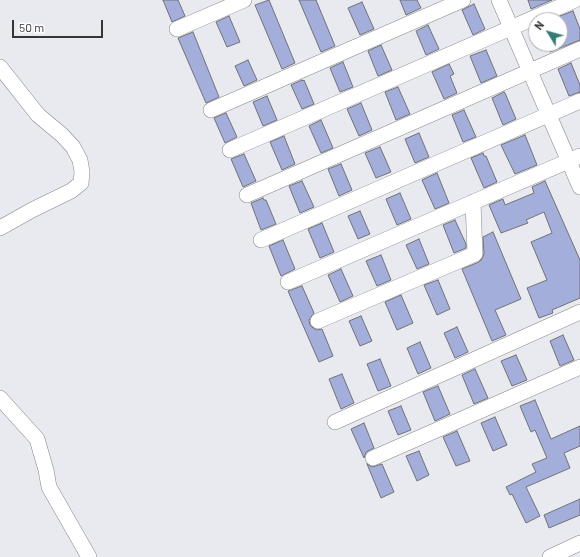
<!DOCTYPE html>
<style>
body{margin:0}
#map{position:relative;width:580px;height:557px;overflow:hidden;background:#e8eaef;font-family:Barlow,sans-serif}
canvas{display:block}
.north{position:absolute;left:528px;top:12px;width:40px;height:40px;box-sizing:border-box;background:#fff;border:1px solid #aeaeaf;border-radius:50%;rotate:307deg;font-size:11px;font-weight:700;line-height:16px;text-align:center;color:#353537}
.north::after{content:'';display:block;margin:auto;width:14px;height:18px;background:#337b74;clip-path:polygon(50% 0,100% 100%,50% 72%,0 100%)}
.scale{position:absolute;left:12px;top:20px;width:91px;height:18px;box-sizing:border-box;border:2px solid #353537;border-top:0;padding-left:5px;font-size:12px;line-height:14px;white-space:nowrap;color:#353537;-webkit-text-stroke:3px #fff;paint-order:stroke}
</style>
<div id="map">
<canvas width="580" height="557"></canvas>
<div class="north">N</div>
<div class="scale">50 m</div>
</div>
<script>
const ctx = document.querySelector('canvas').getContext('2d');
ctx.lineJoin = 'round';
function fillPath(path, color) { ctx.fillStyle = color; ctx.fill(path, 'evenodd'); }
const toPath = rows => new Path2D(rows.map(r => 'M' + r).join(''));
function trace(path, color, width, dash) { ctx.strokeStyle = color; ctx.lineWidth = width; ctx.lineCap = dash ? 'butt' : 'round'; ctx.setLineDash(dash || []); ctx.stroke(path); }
const building = toPath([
 [163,0,178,0,185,16,172,22,163,0],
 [269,0,295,63,282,69,255,5,269,0],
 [299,0,316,0,335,46,321,52,299,0],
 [400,0,417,0,421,8,406,15,400,0],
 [528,0,552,0,531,9,528,0],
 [362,2,374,29,360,35,348,8,362,2],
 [474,4,485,29,473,35,462,10,474,4],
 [573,11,580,29,580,40,550,52,547,44,560,44,560,16,573,11],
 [229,16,240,42,227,47,216,22,229,16],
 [428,25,439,49,426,55,416,31,428,25],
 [193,32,219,97,206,103,178,38,193,32],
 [381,45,392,70,378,76,368,51,381,45],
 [486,50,497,76,481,83,470,56,486,50],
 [248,60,257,80,244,86,235,66,248,60],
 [343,62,353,87,340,92,330,68,343,62],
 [571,63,580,85,580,92,569,96,558,69,571,63],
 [449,64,454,74,450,76,457,93,444,99,432,72,449,64],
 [302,80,303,81,304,80,314,104,302,109,291,85,302,80],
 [398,87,410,114,396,120,385,92,398,87],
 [504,92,505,93,516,119,503,125,492,98,504,92],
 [267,96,277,120,263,126,253,102,267,96],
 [361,103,372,130,359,136,347,109,361,103],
 [464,110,476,137,463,142,452,115,464,110],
 [226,113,237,137,225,143,214,118,226,113],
 [321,120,333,148,321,153,309,126,321,120],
 [419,133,429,157,415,163,405,139,419,133],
 [525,135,537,165,515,174,501,145,525,135],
 [284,136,295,164,282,170,270,142,284,136],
 [380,147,391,172,376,178,365,153,380,147],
 [483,153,484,156,486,156,497,182,484,188,471,158,483,153],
 [244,154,256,181,243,187,231,159,244,154],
 [341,164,352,190,339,196,328,169,341,164],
 [437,173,449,203,435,209,422,180,437,173],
 [302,181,314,207,300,213,289,186,302,181],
 [545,181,580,260,580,298,552,310,553,313,539,318,527,288,547,280,531,242,552,233,544,212,526,220,528,223,501,233,489,205,503,199,505,205,534,193,532,187,545,181],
 [400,193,411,219,397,225,386,199,400,193],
 [263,198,264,200,266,200,276,224,261,230,251,203,263,198],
 [360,211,370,234,358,239,348,216,360,211],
 [455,220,466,244,466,248,454,253,443,225,455,220],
 [322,223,334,252,320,258,308,229,322,223],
 [493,232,521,299,495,310,506,335,492,341,462,269,479,262,482,259,484,254,483,237,493,232],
 [419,239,429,264,417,269,406,245,419,239],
 [283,240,295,269,281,276,269,246,283,240],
 [381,255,391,280,377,286,366,261,381,255],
 [341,269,353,296,340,302,328,275,341,269],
 [438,280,450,309,437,315,424,285,438,280],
 [302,286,314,313,309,320,310,325,313,328,317,330,322,329,333,356,319,362,288,291,302,286],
 [401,295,413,323,397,330,385,302,401,295],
 [361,316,372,341,360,346,349,321,361,316],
 [457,327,468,352,455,358,444,333,457,327],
 [563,335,574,360,560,366,550,341,563,335],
 [420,342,431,368,418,374,407,348,420,342],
 [516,355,527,380,512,386,501,361,516,355],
 [380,359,391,386,378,391,367,364,380,359],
 [475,369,488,398,474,404,462,375,475,369],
 [342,374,354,403,341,409,329,379,342,374],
 [438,386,450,414,435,421,423,392,438,386],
 [535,400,551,439,580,426,580,446,564,453,570,468,526,487,540,516,526,523,512,494,510,495,506,487,536,472,532,464,547,458,535,430,531,432,520,406,535,400],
 [401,406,411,430,398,435,388,411,401,406],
 [495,417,507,445,493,451,481,423,495,417],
 [364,423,374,448,366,452,364,458,351,429,364,423],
 [457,431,470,461,456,466,443,437,457,431],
 [419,451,429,475,417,481,406,456,419,451],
 [367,464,372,467,382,464,394,492,381,498,367,464],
 [580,499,580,515,549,528,544,515,580,499]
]);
fillPath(building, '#a4aeda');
trace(building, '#707277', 1);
const minor = toPath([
 [499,0,580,187],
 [177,29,244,0],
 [0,67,38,115,62,135,73,147,80,160,82,172,81,183,71,191,32,210,0,228],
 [211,110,463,0],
 [230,150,575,0],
 [247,195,580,49],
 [261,240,580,101],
 [288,282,580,156],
 [318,321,475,254,473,202],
 [0,398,37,439,46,470,49,487,89,557],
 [335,422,580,312],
 [373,458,580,367],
 [550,557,580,543]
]);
trace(minor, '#85868b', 16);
trace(minor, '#fff', 15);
</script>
